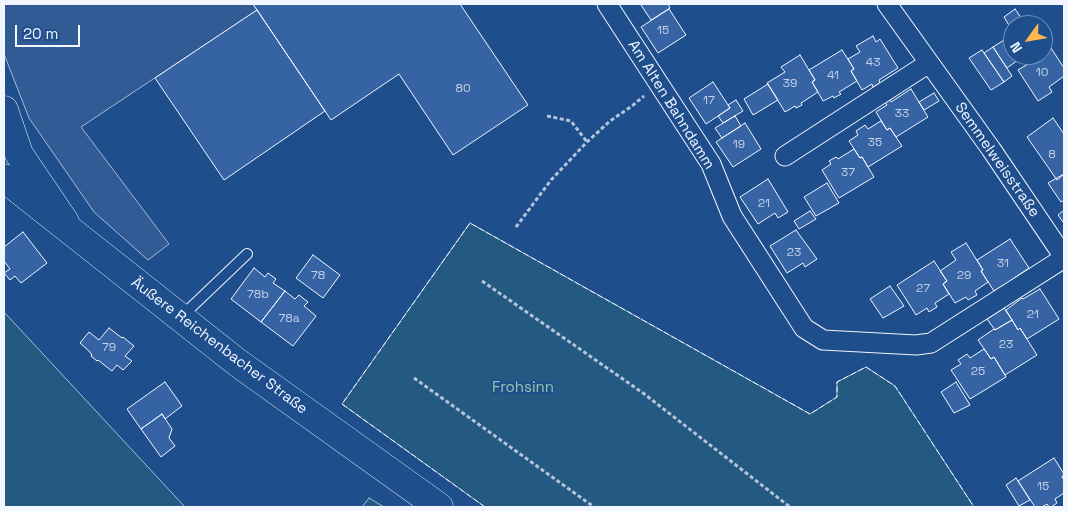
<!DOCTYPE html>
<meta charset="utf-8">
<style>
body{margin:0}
#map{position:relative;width:1068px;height:511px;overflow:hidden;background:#1f4e8c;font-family:"Space Grotesk",sans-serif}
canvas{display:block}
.frame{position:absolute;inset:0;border:5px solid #f2f6ff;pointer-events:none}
.north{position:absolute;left:1003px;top:15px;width:50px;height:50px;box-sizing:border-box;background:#1f4e8c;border:1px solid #7391ba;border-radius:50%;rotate:238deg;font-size:14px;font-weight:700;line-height:20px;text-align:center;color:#f2f6ff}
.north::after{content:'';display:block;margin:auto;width:18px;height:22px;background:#ffb74d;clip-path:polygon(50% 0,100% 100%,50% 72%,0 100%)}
.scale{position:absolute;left:15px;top:25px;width:65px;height:22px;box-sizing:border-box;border:2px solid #f2f6ff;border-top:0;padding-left:6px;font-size:15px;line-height:18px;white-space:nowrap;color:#f2f6ff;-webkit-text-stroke:4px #1f4e8c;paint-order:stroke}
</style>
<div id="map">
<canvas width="1068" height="511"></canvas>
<div class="frame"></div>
<div class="north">N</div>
<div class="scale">20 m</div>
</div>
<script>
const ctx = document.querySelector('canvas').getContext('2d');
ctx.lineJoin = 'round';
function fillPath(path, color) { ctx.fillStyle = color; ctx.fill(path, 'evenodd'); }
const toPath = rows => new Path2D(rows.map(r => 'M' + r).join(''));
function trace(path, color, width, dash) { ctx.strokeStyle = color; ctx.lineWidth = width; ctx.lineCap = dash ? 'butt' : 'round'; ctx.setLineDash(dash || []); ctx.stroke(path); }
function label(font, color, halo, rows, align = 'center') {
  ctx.font = font + ' "Space Grotesk",sans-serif'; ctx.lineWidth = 4; ctx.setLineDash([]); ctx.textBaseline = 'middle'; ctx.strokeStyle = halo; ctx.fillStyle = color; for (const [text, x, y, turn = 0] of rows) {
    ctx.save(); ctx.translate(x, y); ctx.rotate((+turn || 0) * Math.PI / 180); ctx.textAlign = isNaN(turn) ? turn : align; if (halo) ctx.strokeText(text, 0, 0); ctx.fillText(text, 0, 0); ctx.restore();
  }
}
const green = toPath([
 [470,223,810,414,837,397,837,382,866,367,895,386,974,507,485,507,342,404,470,223],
 [4,312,185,507,4,507,4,312],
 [369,498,384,507,362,507,369,498]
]);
fillPath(green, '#245a82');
trace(green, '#a8bbd7', 1);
const parking = toPath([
 [4,4,253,4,257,10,81,127,169,244,148,260,94,212,29,118,4,54,4,4]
]);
fillPath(parking, '#305b95');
trace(parking, '#a8bbd7', 1);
const building = toPath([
 [253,4,460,4,528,105,453,155,399,74,331,120,253,4],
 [643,4,668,4,670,8,651,20,641,5,643,4],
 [669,9,686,35,658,53,641,27,669,9],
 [1015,9,1022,19,1010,27,1004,17,1015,9],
 [257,10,325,111,224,180,155,78,257,10],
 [873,36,876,42,880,39,898,68,879,80,880,83,873,87,872,84,862,90,851,71,854,69,848,59,860,52,856,46,873,36],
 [1004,40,1013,55,1018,60,1007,68,993,47,1004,40],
 [993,47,1012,76,1004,82,984,53,993,47],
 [1051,48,1064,68,1064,76,1049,87,1052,92,1038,101,1018,70,1043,55,1051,48],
 [842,50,854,69,851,71,857,81,839,92,841,94,834,98,833,96,823,101,812,82,815,80,809,70,842,50],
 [982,50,1004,82,991,90,969,58,982,50],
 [800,55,815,80,812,82,818,92,801,103,802,105,796,108,795,106,785,112,767,83,785,72,781,67,800,55],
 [713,82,730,108,706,124,689,98,713,82],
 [768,84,778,100,753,115,744,99,768,84],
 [911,89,928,117,896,137,890,128,887,130,876,112,887,105,885,102,889,99,891,102,911,89],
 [934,93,939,101,924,110,919,102,934,93],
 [736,100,743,111,723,123,718,116,730,108,728,105,736,100],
 [735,116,741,126,722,138,715,128,735,116],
 [1053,118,1064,134,1064,174,1057,180,1027,137,1053,118],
 [881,121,887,130,890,128,902,146,868,167,862,157,860,158,849,141,858,135,856,131,865,125,868,129,881,121],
 [745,123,761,149,733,167,716,142,745,123],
 [854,149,860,158,862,157,874,177,839,198,822,170,831,164,829,161,836,157,838,159,854,149],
 [1064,174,1064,200,1061,202,1048,183,1064,174],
 [768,179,788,212,778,218,775,213,758,224,740,197,768,179],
 [827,183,839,203,816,216,804,197,827,183],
 [1064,210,1064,221,1063,222,1058,215,1064,210],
 [810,211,816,219,799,229,794,221,810,211],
 [796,230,817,259,805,267,803,263,787,273,770,246,796,230],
 [23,232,47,263,21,283,15,276,10,280,4,273,10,269,4,261,4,247,23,232],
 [1010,239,1029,268,1010,281,1011,283,1004,288,1002,286,994,291,981,271,983,270,977,260,1010,239],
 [966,243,983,270,981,271,988,282,975,291,977,295,968,300,966,297,955,303,943,284,947,281,940,271,956,260,951,252,966,243],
 [313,255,340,275,323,298,296,278,313,255],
 [934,261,947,281,943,284,949,294,935,303,937,307,929,312,927,308,916,315,897,285,934,261],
 [254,268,265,277,268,273,276,279,273,283,285,291,261,322,231,299,254,268],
 [890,286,904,306,883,318,870,299,890,286],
 [1040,289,1059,319,1027,339,1020,328,1018,330,1006,310,1022,298,1023,299,1040,289],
 [285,291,295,299,299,295,308,302,304,306,316,316,293,346,261,322,285,291],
 [1004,308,1012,320,995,330,987,319,1004,308],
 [1012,320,1018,330,1020,328,1037,355,1005,375,994,357,991,359,978,340,994,329,995,330,1012,320],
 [109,328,122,338,123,337,134,346,125,356,132,361,123,370,117,365,112,371,98,360,97,361,91,356,92,355,89,351,80,343,89,332,99,340,109,328],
 [984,349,991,359,994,357,1006,377,970,399,951,370,961,364,958,360,967,354,970,358,984,349],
 [165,382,182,406,165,419,162,414,141,429,127,409,165,382],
 [956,382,970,405,954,413,941,392,956,382],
 [162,414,172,429,169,438,175,446,161,457,141,429,162,414],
 [1054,458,1064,474,1062,477,1064,480,1064,493,1055,499,1057,503,1051,507,1049,507,1047,504,1042,507,1035,507,1018,481,1054,458],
 [1016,478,1030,500,1019,506,1006,485,1016,478]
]);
fillPath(building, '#3563a3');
trace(building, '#f2f6ff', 1);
const lane = toPath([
 [181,317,247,254]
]);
const street = toPath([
 [607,4,711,164,732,216,804,328,823,340,916,345,931,343,1064,258],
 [887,4,991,149,1064,257],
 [785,156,929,63]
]);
const secondary = toPath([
 [4,110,19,154,65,222]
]);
const primary = toPath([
 [4,178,238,363,439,507]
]);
trace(lane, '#f2f6ff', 12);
trace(street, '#f2f6ff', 21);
trace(secondary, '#f2f6ff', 29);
trace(primary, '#f2f6ff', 29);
trace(toPath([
 [547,116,571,121,587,142],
 [516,227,551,180,587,142,610,121,632,106,644,96],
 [482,281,643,393,790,507],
 [414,378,594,507]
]), '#b3c4dc', 3, [4, 2.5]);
trace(lane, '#1f4e8c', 10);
trace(street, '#1f4e8c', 19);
trace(secondary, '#1f4e8c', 28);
trace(primary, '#1f4e8c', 28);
trace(toPath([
 [485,507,342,404,470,223,810,414,837,397,837,382,866,367,895,386,974,507]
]), '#f2f6ff', 1, [6, 2.5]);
label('12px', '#c3d1e8', null, [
 ["15",663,31],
 ["43",873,63],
 ["10",1042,73],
 ["41",833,76],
 ["39",790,84],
 ["80",463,89],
 ["17",709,101],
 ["33",902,114],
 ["35",875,143],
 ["19",739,145],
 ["8",1052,155],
 ["37",848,173],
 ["21",764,204],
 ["23",794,253],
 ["31",1003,264],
 ["78",318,276],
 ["29",964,276],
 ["27",923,289],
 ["78b",258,295],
 ["21",1033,315],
 ["78a",289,319],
 ["23",1006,345],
 ["79",109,348],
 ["25",978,372],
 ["15",1043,487]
]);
label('15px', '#f2f6ff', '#1f4e8c', [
 ["Am Alten Bahndamm",671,105,58],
 ["Semmelweisstraße",997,160,55],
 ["Äußere Reichenbacher Straße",219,346,37]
]);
label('15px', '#97c8a6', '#1f4e8c', [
 ["Frohsinn",523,388]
]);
</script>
